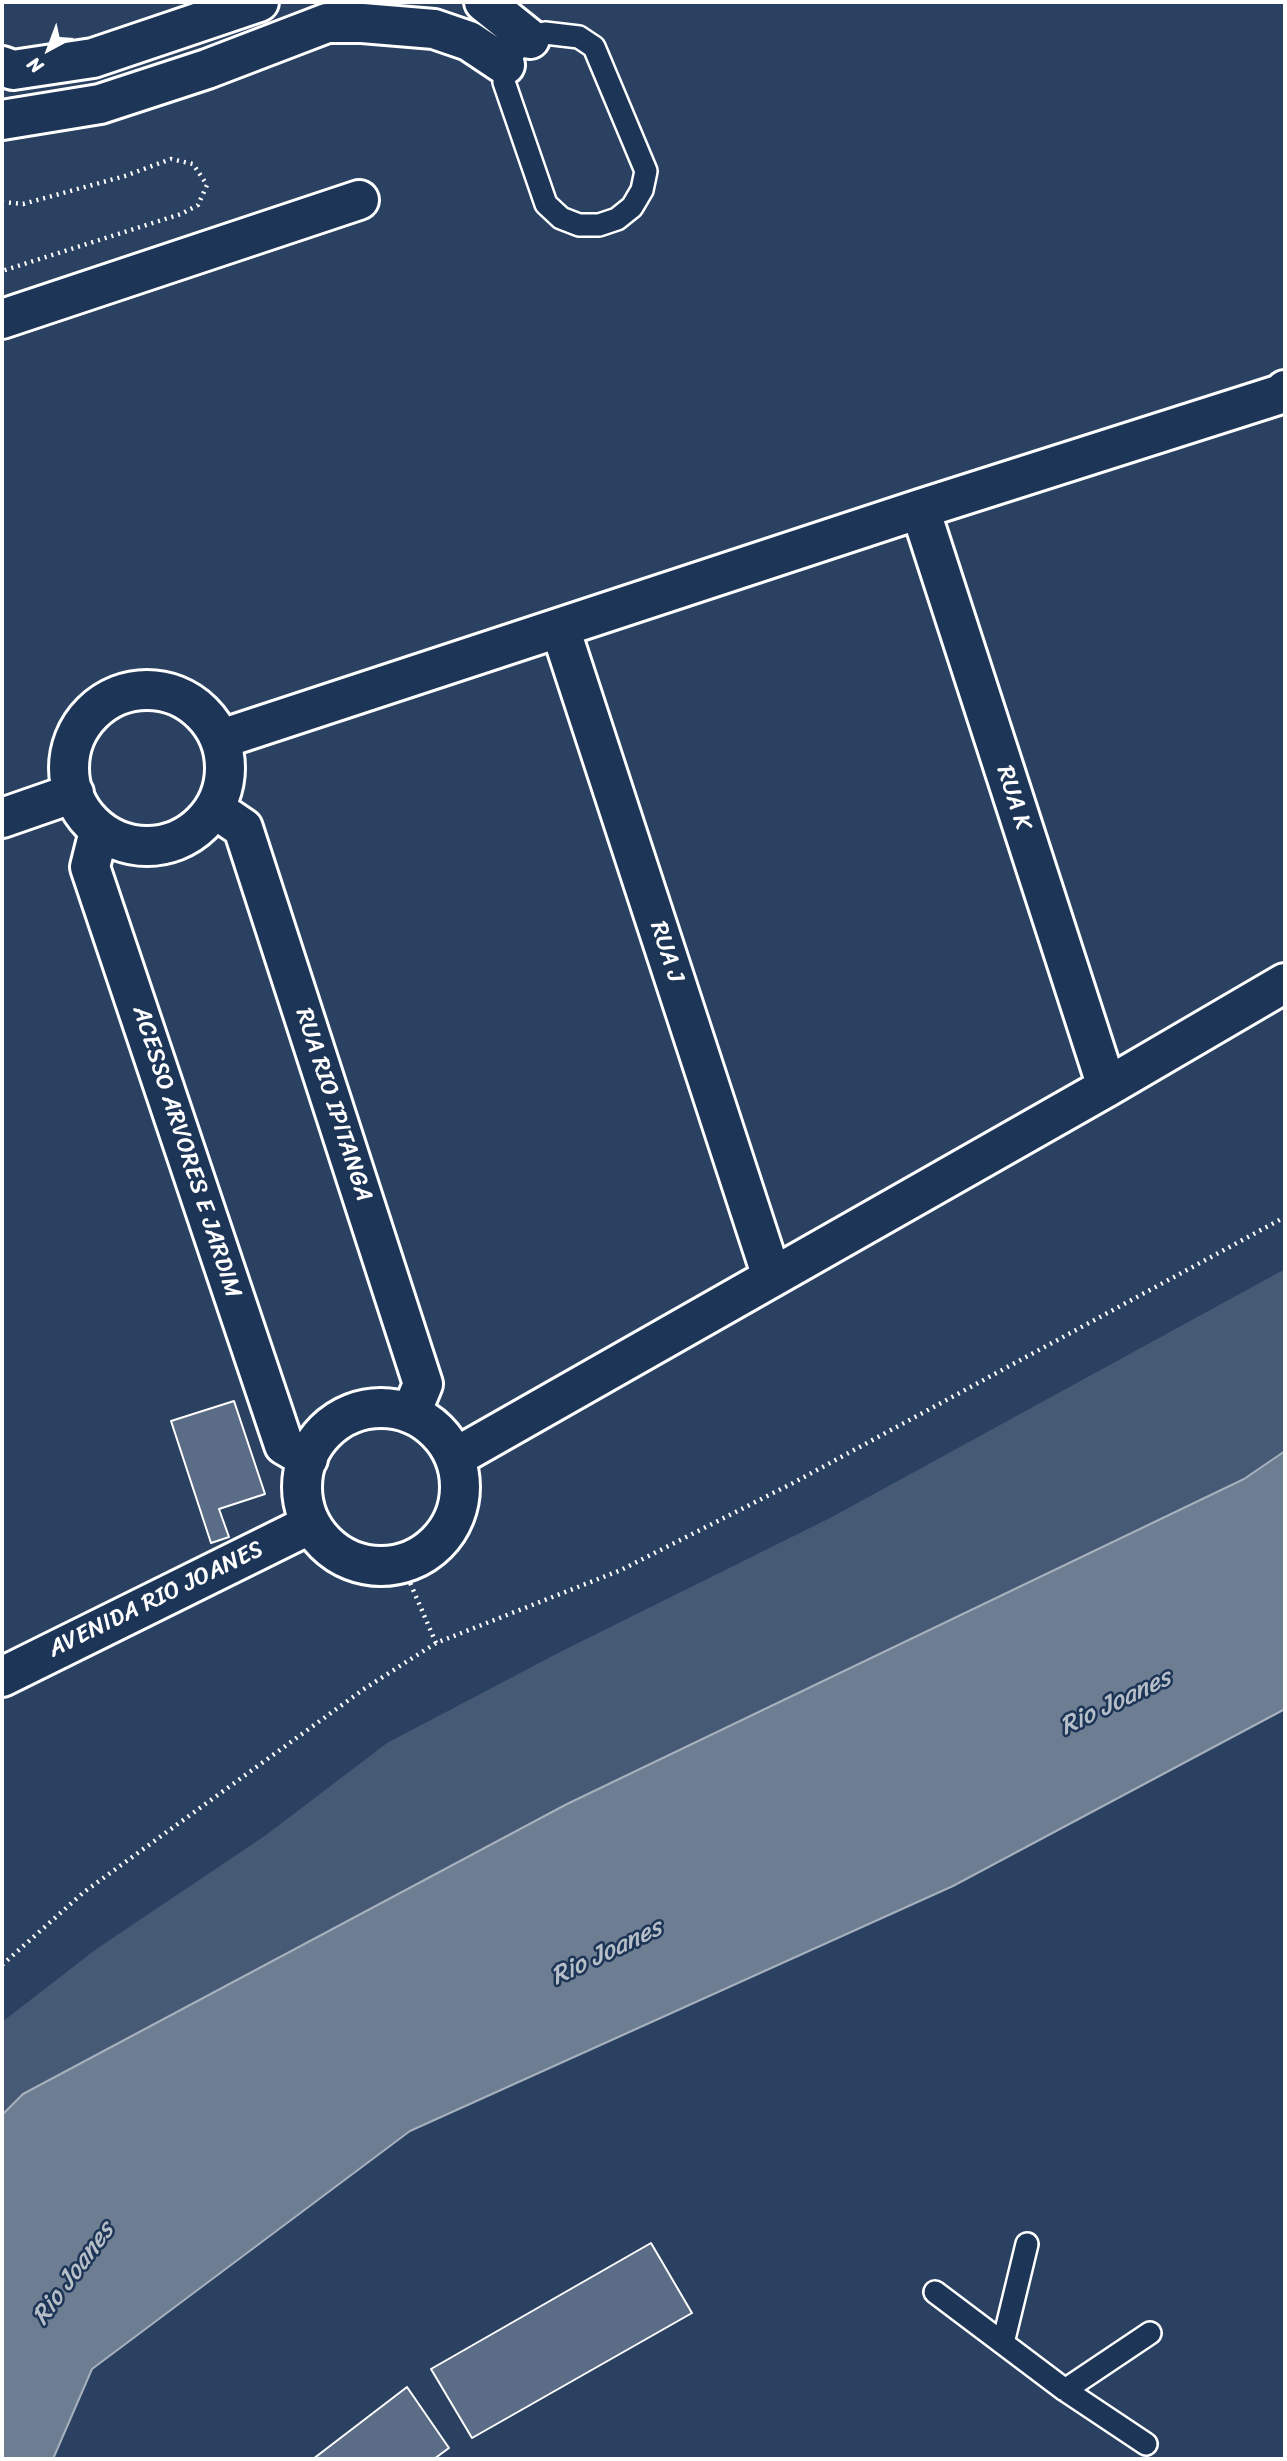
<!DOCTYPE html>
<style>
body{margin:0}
#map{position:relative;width:1287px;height:2461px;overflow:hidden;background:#2a4161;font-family:Sriracha,sans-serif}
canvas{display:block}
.frame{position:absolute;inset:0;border:4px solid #fff;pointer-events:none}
.north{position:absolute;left:14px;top:14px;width:70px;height:70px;-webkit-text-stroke:5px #1d3557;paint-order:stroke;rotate:221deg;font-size:19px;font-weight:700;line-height:28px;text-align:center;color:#fff}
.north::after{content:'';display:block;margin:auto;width:24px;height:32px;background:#fff;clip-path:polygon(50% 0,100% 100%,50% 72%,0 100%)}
</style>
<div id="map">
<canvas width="1287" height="2461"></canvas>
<div class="frame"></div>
<div class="north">N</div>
</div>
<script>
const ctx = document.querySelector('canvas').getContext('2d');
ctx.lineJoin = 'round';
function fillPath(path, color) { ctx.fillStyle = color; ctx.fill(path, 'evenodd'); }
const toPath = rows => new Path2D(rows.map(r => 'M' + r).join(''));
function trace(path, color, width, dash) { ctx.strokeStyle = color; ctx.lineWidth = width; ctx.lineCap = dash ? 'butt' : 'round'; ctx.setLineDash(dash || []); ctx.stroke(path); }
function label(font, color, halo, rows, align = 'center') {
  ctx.font = font + ' Sriracha,sans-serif'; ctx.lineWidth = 5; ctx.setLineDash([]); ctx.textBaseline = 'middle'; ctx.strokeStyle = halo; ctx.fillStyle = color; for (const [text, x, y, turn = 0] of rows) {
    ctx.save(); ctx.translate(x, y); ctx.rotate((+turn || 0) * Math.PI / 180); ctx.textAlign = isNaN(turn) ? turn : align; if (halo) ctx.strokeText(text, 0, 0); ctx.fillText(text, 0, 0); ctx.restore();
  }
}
fillPath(toPath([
 [1285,1269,1285,1451,1244,1479,567,1804,23,2094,2,2115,2,2022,95,1950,266,1835,387,1743,562,1651,830,1518]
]), '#465975');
const water = toPath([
 [1285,1451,1285,1709,953,1886,410,2131,92,2369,53,2459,2,2459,2,2115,23,2094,567,1804,1244,1479,1285,1451]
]);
fillPath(water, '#6d7d92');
trace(water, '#a7b1be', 2);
const building = toPath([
 [234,1401,265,1494,219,1509,229,1537,211,1543,171,1421,234,1401],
 [651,2243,692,2313,472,2438,431,2369,651,2243],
 [407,2387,449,2448,434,2459,313,2459,407,2387]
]);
fillPath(building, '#5b6c86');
trace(building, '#fff', 2);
const lane = toPath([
 [545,33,579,37,594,47,646,171,642,190,632,207,617,219,599,225,579,225,561,218,546,204,504,82,505,65,517,49,530,39,545,33],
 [935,2292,1065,2390,1146,2444],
 [1003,2343,1027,2244],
 [1065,2390,1150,2333]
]);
const street = toPath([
 [484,2,530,39],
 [2,66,13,70,93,58,259,2],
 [2,120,100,104,207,69,327,23,362,23,434,29,469,41,505,65],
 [2,319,359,200],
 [920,509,1107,1087],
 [560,628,772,1277],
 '69 768a78 78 0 1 1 156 0a78 78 0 1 1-156 0Z',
 [221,739,920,509,1284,393,1285,390],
 [215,809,243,828,423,1384,411,1413],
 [2,818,74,793],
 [99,831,90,867,284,1445,308,1459],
 '302 1487a79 79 0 1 1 158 0a79 79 0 1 1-158 0Z',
 [456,1457,1107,1087,1285,983],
 [2,1677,311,1524]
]);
trace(lane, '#fff', 26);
trace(street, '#fff', 44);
trace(toPath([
 [2,202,23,204,125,176,171,159,193,164,207,185,198,205,181,214,2,271],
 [402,1564,436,1643],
 [2,1965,84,1892,364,1689,436,1643,621,1570,793,1483,1285,1217]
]), '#fff', 4.5, [2, 5]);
trace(lane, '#1d3557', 21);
trace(street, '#1d3557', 38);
label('24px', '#fff', '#1d3557', [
 ["RUA K",1013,798,72],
 ["RUA J",666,952,72],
 ["RUA RIO IPITANGA",333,1105,72],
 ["ACESSO ARVORES E JARDIM",186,1152,72],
 ["AVENIDA RIO JOANES",156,1600,-26]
]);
label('italic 26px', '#b6bec8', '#1d3557', [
 ["Rio Joanes",1116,1703,-26],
 ["Rio Joanes",607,1953,-26],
 ["Rio Joanes",74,2274,-54]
]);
</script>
